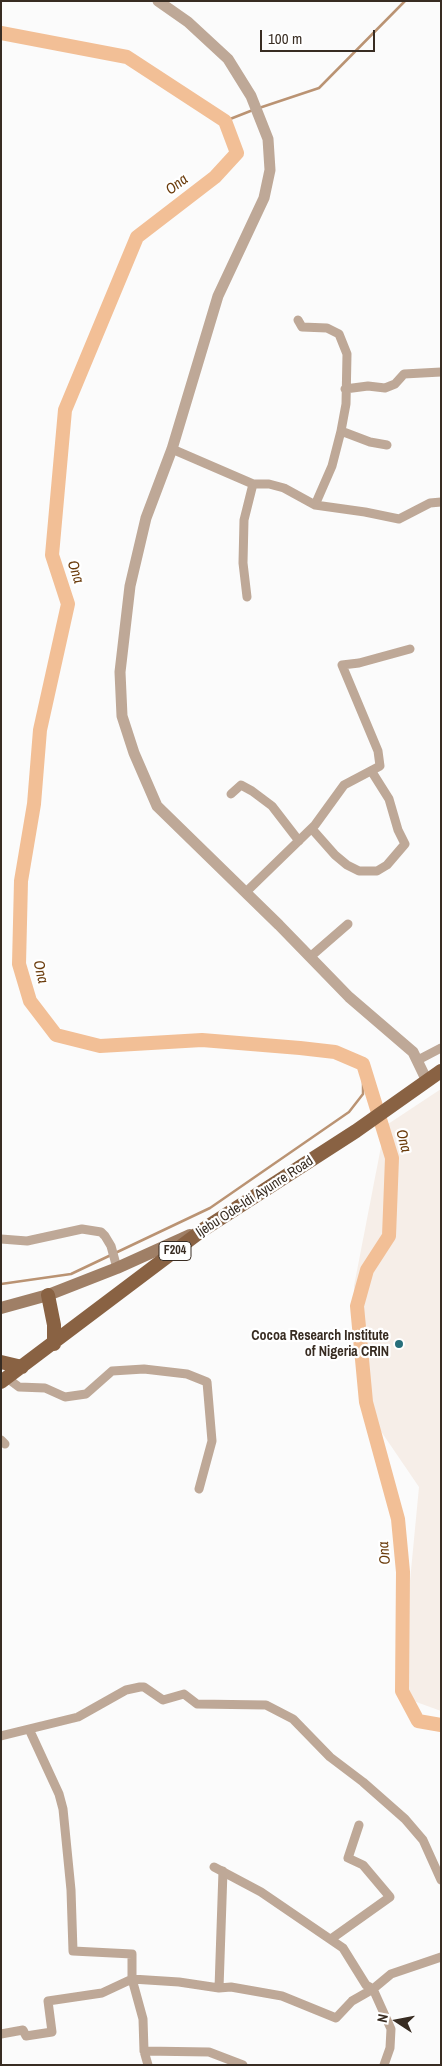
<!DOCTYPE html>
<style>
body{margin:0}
#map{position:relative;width:442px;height:2066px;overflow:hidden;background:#fbfbfb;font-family:"Archivo Narrow",sans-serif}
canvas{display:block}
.frame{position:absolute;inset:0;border:2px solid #382c22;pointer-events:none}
.north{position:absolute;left:372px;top:1996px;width:50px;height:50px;-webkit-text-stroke:4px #fff;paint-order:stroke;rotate:281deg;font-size:14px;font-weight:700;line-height:20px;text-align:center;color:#382c22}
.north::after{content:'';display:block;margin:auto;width:18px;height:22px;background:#382c22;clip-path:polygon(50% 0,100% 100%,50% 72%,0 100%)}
.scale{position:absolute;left:260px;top:30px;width:115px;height:22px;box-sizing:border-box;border:2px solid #382c22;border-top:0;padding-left:6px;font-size:15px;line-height:18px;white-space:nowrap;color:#382c22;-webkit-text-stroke:4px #fff;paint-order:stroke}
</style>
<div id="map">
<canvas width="442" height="2066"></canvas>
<div class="frame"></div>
<div class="north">N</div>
<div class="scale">100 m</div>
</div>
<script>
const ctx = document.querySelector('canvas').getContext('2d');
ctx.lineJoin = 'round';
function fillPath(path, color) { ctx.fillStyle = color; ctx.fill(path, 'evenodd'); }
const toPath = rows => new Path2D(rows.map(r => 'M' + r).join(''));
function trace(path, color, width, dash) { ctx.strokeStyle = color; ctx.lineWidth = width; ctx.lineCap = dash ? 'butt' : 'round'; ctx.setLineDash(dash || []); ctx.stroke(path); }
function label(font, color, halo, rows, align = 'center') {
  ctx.font = font + ' "Archivo Narrow",sans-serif'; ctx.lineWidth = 4.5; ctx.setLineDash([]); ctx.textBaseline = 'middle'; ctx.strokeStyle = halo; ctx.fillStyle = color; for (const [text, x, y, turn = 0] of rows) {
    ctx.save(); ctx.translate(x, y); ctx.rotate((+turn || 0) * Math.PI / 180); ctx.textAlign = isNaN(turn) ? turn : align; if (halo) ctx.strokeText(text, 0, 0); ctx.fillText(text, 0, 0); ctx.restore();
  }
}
fillPath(toPath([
 [441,1089,441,1711,408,1699,407,1612,419,1487,361,1402,354,1286,385,1126]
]), '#f6eee8');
trace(toPath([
 [259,108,319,88,405,1],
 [225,121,253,110],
 [1,1284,71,1274,210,1208,349,1112,363,1094,363,1064]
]), '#ba9373', 2.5);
trace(toPath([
 [1,33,127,57,225,121,237,153,215,177,137,237,65,410,52,555,68,604,40,730,34,804,21,881,19,964,30,1001,56,1035,100,1046,202,1040,300,1048,335,1052,363,1064,392,1158,389,1236,367,1270,357,1306,366,1402,398,1519,403,1572,402,1691,418,1721,441,1725]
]), '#f2bf96', 14);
trace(toPath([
 [298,320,302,327,327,328,339,334,347,354,346,404,341,431,332,466,315,505],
 [345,389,368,386,385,388,395,384,404,374,441,372],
 [341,431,370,442,387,445],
 [172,449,253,484,269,484,284,488,315,505,365,512,399,519,430,503,441,502],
 [247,597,243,563,244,520,253,484],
 [231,794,241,785,252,791,272,806,299,841],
 [312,829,335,855,347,865,359,871,377,871,387,865,405,844,398,830,389,799,372,772],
 [246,892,315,825,344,785,380,766,378,751,342,665,359,663,410,649],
 [310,957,348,924],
 [418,1060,441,1048],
 [1,1239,27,1241,82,1229,101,1232,105,1236,111,1246,117,1268],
 [7,1378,19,1387,45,1388,65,1397,86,1394,112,1371,144,1369,187,1374,207,1382,212,1441,199,1489],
 [1,1440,5,1444],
 [1,1736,78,1717,126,1690,140,1687,144,1687,163,1700,184,1694,197,1704,266,1705,293,1719,330,1757,363,1782,405,1819,423,1840,441,1880],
 [214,1867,261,1892,343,1948,366,1985,373,1989,391,2029,390,2048,384,2065],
 [331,1939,390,1897,363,1865,348,1858,359,1825],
 [219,1988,231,1987,282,1996,336,2018,352,2001,373,1989,391,1974,441,1957],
 [1,2034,23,2030,26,2036,52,2032,48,2001,102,1993,132,1979,132,1954,73,1951,71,1890,63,1809,59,1794,29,1729],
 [144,2051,143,2019,132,1979,179,1982,219,1988,223,1871],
 [148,2065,144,2051,209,2052,243,2065]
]), '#bea897', 9);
trace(toPath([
 [158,1,188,22,228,59,251,96,268,139,270,170,264,198,218,296,172,449,146,518,130,586,120,672,122,716,134,753,157,806,279,925,349,997,413,1052,427,1081]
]), '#bea897', 11);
trace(toPath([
 [1,1308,48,1295,117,1268,190,1235]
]), '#9f7f66', 12);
trace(toPath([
 [48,1295,54,1325,54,1344],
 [1,1362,22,1367],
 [1,1382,204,1229,356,1131,441,1071]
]), '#896243', 14);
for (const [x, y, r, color] of [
 [399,1344,5,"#276f7b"]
]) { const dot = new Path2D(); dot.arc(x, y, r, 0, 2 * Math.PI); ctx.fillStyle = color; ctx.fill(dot); trace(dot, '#fff', 2); }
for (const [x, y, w] of [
 [175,1251,32]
]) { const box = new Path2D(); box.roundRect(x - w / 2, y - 9.5, w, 19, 4); ctx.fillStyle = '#fff'; ctx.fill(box); trace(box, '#382c22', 1); }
label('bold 12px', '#382c22', null, [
 ["F204",175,1251]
]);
label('14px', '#382c22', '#fff', [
 ["Ijebu Ode-Idi Ayunre Road",255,1197,-33]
]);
label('bold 14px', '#382c22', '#fff', [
 ["Cocoa Research Institute",389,1336],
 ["of Nigeria CRIN",389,1352]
], 'right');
label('italic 15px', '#6a3b0b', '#fff', [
 ["Ona",177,185,-37],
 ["Ona",75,572,72],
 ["Ona",40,972,77],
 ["Ona",403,1141,76],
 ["Ona",385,1553,-95]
]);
</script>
